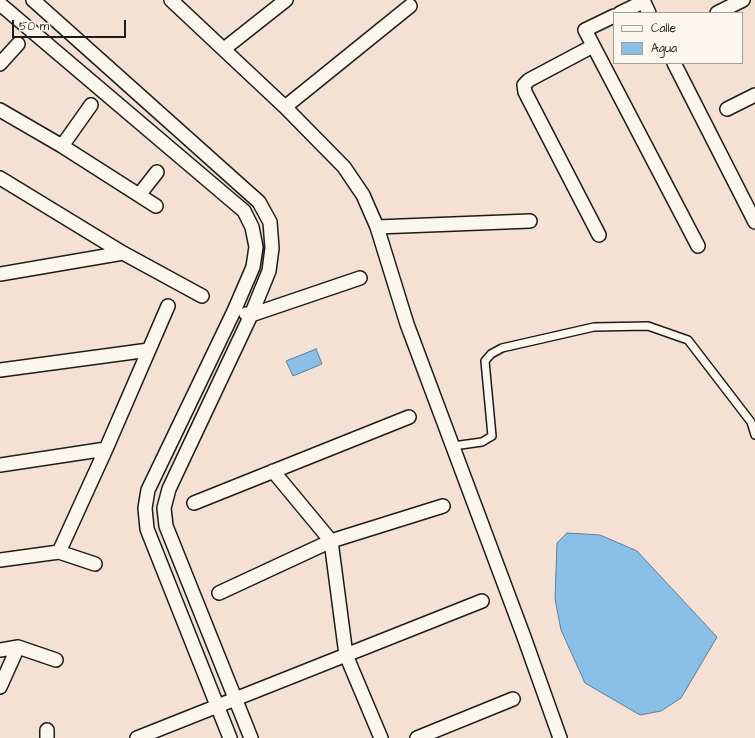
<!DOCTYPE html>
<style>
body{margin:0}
#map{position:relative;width:755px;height:738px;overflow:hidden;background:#f4e1d4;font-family:"Architects Daughter",sans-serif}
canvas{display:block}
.legend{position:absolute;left:613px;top:12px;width:130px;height:52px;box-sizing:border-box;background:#fbf7ec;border:1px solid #a29f99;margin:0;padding:5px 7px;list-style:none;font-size:12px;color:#1c1c1c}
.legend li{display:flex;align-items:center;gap:8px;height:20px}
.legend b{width:20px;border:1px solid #a29f99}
.scale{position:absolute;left:12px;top:20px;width:114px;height:18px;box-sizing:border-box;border:2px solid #1c1c1c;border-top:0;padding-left:5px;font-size:12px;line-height:14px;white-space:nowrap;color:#1c1c1c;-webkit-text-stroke:3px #fbf7ec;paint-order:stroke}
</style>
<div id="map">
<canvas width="755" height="738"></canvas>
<ul class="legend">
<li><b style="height:5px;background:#fbf7ec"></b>Calle</li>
<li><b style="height:11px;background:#8ac0e8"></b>Agua</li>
</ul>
<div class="scale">50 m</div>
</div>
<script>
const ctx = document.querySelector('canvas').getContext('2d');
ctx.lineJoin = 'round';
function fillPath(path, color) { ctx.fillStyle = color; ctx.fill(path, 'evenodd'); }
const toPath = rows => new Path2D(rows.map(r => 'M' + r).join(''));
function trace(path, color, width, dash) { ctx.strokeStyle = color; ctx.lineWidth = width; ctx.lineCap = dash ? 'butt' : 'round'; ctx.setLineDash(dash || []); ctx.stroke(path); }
const water = toPath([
 [316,349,322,364,293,376,286,361,316,349],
 [567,533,600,535,637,551,717,637,681,698,661,711,640,715,585,683,561,630,555,599,557,543,567,533]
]);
fillPath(water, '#8ac0e8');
trace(water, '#5e7e96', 1);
const service = toPath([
 [453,446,482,442,492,436,485,361,491,354,502,348,594,327,648,326,688,340,751,422,755,435]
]);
const minor = toPath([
 [33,0,259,202,270,222,272,248,269,271,251,315,169,489,164,508,166,526,251,738],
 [171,0,285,107,344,167,363,195,377,227,407,324,524,637,560,738],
 [643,0,649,13],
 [0,4,244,211,252,227,256,247,253,267,234,311,148,490,145,508,147,529,230,738],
 [620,13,643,2],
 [717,13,743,0],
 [614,16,585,30,698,246],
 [593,46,529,80,524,85,525,92,599,235],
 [224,49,286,0],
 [674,63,755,222],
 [0,64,18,44],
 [285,107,410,6],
 [727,109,755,95],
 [0,110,62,146,156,206],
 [62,146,91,105],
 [0,178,123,253,202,296],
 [139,195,157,172],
 [377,227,530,221],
 [0,274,123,253],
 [246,314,251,315,360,278],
 [0,370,149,350],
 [0,465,106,449],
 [273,471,331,541,346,655,381,738],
 [194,503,409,417],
 [59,552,106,449,168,306],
 [0,560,59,552,95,564],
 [219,593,331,541,443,506],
 [0,650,18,647,56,660],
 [0,687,18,647],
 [47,730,47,738],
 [137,738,482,601],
 [417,738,513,699]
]);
trace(service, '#1c1c1c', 10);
trace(minor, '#1c1c1c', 16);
trace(service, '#fbf7ec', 7);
trace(minor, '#fbf7ec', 13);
</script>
